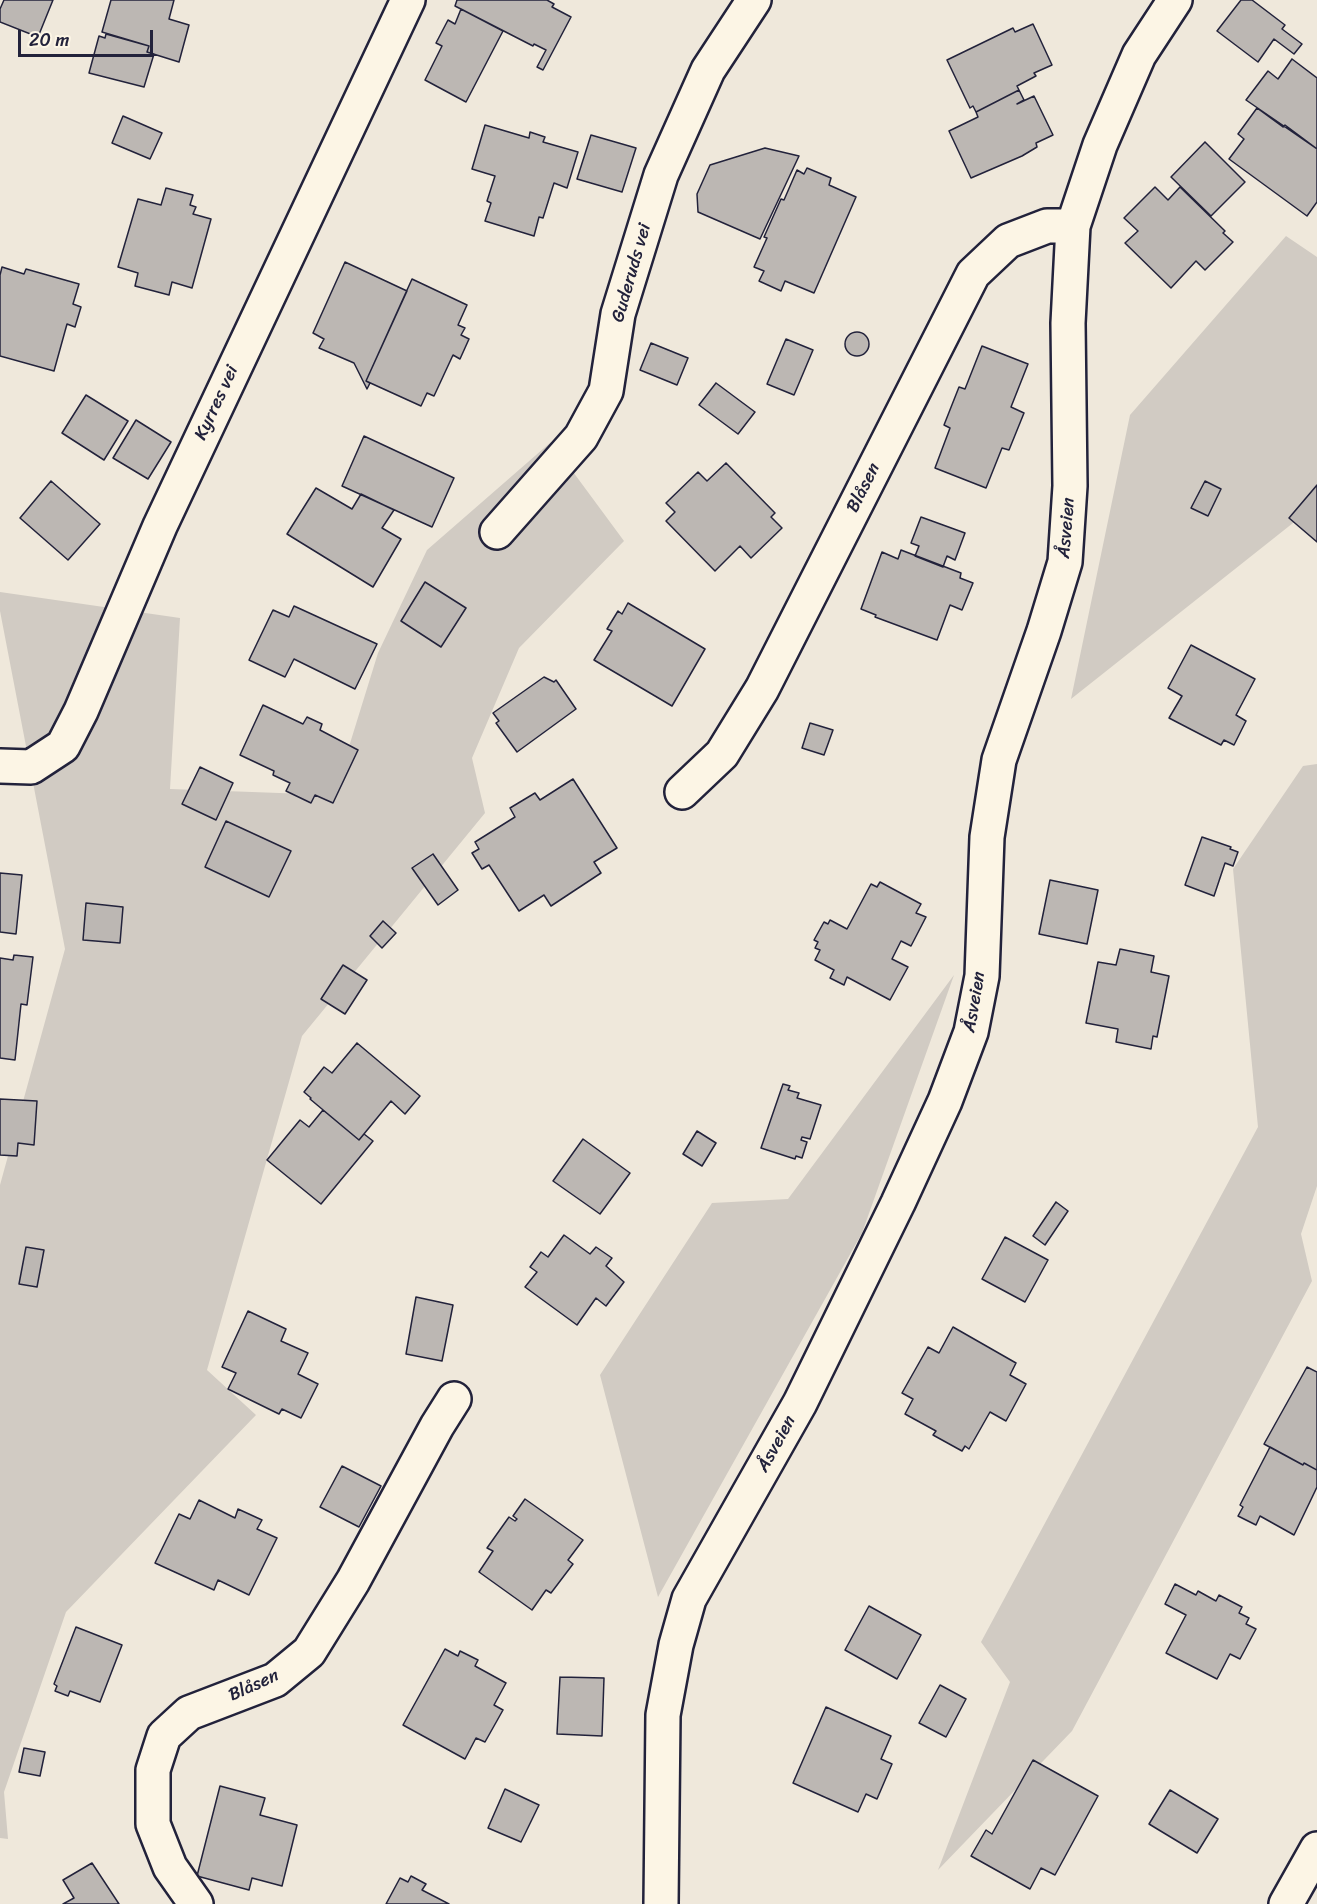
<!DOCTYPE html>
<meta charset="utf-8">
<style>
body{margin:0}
#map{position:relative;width:1317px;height:1904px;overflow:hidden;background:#efe8db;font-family:Sriracha,sans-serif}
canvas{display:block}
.scale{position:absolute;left:18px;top:30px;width:135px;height:27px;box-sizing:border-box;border:3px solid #22223b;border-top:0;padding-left:8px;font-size:18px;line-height:21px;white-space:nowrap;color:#22223b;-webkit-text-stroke:4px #fcf5e5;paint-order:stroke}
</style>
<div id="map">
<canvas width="1317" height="1904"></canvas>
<div class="scale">20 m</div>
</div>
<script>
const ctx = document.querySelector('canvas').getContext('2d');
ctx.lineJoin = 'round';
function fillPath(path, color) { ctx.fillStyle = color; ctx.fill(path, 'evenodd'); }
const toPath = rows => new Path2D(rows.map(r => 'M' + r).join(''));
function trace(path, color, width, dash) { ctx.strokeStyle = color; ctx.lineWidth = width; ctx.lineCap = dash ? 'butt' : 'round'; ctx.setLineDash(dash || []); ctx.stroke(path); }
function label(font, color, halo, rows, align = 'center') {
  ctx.font = font + ' Sriracha,sans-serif'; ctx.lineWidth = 4.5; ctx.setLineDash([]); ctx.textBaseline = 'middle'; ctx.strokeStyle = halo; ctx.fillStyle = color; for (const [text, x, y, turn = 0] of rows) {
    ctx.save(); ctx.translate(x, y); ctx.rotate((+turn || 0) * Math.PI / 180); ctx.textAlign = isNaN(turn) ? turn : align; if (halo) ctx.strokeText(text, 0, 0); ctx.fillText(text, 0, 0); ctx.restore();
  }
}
fillPath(toPath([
 [1286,236,1317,257,1317,504,1071,699,1130,415],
 [551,442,624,541,519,648,472,758,485,813,302,1036,207,1370,256,1415,66,1612,4,1792,8,1839,0,1838,0,1185,65,949,0,611,0,592,180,618,170,789,334,795,378,653,427,550],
 [1317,764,1317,1186,1301,1234,1312,1281,1072,1731,938,1870,1010,1682,981,1642,1258,1127,1233,869,1303,766],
 [954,975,862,1233,658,1597,600,1375,712,1203,788,1199]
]), '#d1cbc3');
const building = toPath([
 [4,0,53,0,38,37,0,22,0,9,4,0],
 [111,0,174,0,169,19,189,25,179,62,147,52,149,46,102,32,111,0],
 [457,0,547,0,554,4,552,7,571,17,543,70,537,67,546,50,534,44,533,46,455,6,457,0],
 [1241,0,1252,0,1285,25,1282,29,1302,44,1294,54,1274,39,1258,62,1217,31,1241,0],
 [461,9,503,31,466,102,425,80,442,46,436,43,448,20,455,24,461,9],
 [1033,24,1052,65,1034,73,1036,76,1017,86,1019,90,976,112,973,106,970,108,947,60,1013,28,1015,32,1033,24],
 [106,34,149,46,147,52,154,54,144,87,89,73,99,36,105,38,106,34],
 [1292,59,1317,78,1317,149,1246,100,1268,71,1278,79,1292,59],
 [1019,90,1024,100,1017,104,1034,96,1053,135,1036,143,1037,147,1022,156,971,178,949,131,978,117,976,112,1019,90],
 [1257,108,1283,127,1285,125,1317,149,1317,202,1307,216,1229,159,1244,139,1238,134,1257,108],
 [123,116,162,133,150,159,112,143,123,116],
 [485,125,529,138,530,132,545,137,543,142,578,152,567,188,554,183,543,218,539,217,534,236,485,221,491,203,487,201,495,176,472,169,485,125],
 [591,135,636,148,622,192,577,179,591,135],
 [1205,142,1245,182,1211,216,1171,177,1205,142],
 [765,148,799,156,760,239,698,212,697,194,710,165,765,148],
 [807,168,831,178,829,185,856,197,814,293,785,281,781,291,759,281,764,271,754,267,767,238,764,237,781,199,784,200,797,170,804,174,807,168],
 [1155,187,1168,200,1180,187,1225,231,1223,233,1233,242,1205,270,1196,261,1171,288,1125,243,1138,231,1124,218,1155,187],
 [166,188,193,195,190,205,196,207,193,214,211,219,192,288,172,282,169,295,135,286,138,273,118,267,138,199,161,205,166,188],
 [345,262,407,291,366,381,370,383,367,389,354,363,319,348,324,339,313,333,345,262],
 [2,267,24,274,26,269,79,284,73,304,81,307,75,327,67,324,54,371,0,356,0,275,2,267],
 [412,279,467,305,458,325,465,328,461,335,469,339,460,359,453,355,434,396,427,393,421,406,366,381,412,279],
 '845 344a12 12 0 1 1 24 0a12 12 0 1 1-24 0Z',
 [786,339,813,350,794,395,767,384,786,339],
 [651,343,688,358,677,385,640,370,651,343],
 [982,346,1028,364,1011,407,1024,413,1009,450,1002,448,986,488,935,468,950,428,944,425,959,387,965,389,982,346],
 [716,383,755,412,738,434,699,405,716,383],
 [86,395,128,421,104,460,62,433,86,395],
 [136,420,171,442,148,479,113,458,136,420],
 [364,436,454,478,432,527,342,486,364,436],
 [726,463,775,513,771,517,782,528,751,558,740,546,715,571,666,521,675,512,666,503,698,472,707,481,726,463],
 [51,481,100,524,68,560,20,518,51,481],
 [1205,481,1221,489,1208,516,1191,508,1205,481],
 [1317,485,1317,542,1289,518,1317,485],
 [316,488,352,509,361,494,394,510,382,528,401,539,373,587,287,534,316,488],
 [921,517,965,533,955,560,947,556,943,567,915,556,919,546,911,543,921,517],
 [901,550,961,573,960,578,973,583,962,610,950,605,937,640,875,617,876,615,861,609,882,552,898,559,901,550],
 [425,582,466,608,441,647,401,621,425,582],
 [628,603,705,649,672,706,594,660,612,631,607,629,618,611,622,614,628,603],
 [294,606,377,644,355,689,294,659,285,677,249,660,273,610,289,617,294,606],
 [1191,645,1255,679,1236,715,1246,721,1234,745,1224,740,1221,745,1169,718,1182,696,1168,688,1191,645],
 [544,677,554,682,556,680,576,709,517,752,496,723,499,721,493,713,544,677],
 [263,705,303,724,307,717,322,724,320,730,358,750,333,803,315,795,311,803,286,791,290,783,273,775,274,771,240,755,263,705],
 [810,723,833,730,824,755,802,748,810,723],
 [200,767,233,783,216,820,182,804,200,767],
 [573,779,617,848,594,862,601,873,551,906,544,895,519,911,489,865,482,869,472,853,479,849,475,842,515,817,510,808,535,793,540,800,573,779],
 [226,821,291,851,269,897,205,867,226,821],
 [1202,837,1231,847,1230,849,1238,852,1233,866,1225,863,1214,896,1185,885,1202,837],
 [433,854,458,890,438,905,412,868,433,854],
 [0,873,22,875,16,934,0,932,0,873],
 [1050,880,1098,890,1087,944,1039,934,1050,880],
 [880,882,921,904,916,913,926,917,911,946,901,941,892,959,908,967,890,1000,847,977,844,985,830,978,834,970,815,960,820,950,815,948,818,942,814,940,824,922,828,924,830,920,847,929,871,884,877,887,880,882],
 [86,903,123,907,120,943,83,940,86,903],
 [383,921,396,933,382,948,370,936,383,921],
 [1120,949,1154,956,1151,972,1169,976,1157,1037,1153,1036,1151,1049,1116,1042,1118,1029,1086,1023,1098,962,1116,965,1120,949],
 [14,955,33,957,27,1005,21,1004,15,1060,0,1058,0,958,13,960,14,955],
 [343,965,367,980,345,1014,321,999,343,965],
 [357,1043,420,1096,405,1114,391,1101,359,1140,310,1099,311,1098,304,1092,324,1067,332,1073,357,1043],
 [783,1084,790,1086,788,1090,799,1093,797,1098,821,1105,810,1139,802,1137,801,1140,807,1142,802,1158,796,1156,795,1159,761,1148,783,1084],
 [0,1099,37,1101,34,1145,18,1143,17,1156,0,1155,0,1099],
 [323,1110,359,1140,364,1134,373,1141,321,1204,267,1160,300,1120,309,1127,323,1110],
 [697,1131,716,1143,702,1166,683,1154,697,1131],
 [583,1139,630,1173,600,1214,553,1181,583,1139],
 [1056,1202,1068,1211,1045,1245,1033,1236,1056,1202],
 [564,1235,590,1254,596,1247,612,1258,606,1266,624,1282,606,1306,596,1298,577,1325,525,1287,537,1272,530,1267,541,1252,548,1257,564,1235],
 [1005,1237,1048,1260,1025,1302,982,1279,1005,1237],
 [26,1247,44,1250,37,1287,19,1284,26,1247],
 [416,1297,453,1305,442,1361,406,1354,416,1297],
 [248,1311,286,1329,281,1341,308,1353,298,1374,318,1384,301,1418,282,1409,279,1414,228,1389,236,1373,222,1367,248,1311],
 [953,1327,1016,1363,1010,1375,1026,1384,1006,1421,990,1412,969,1449,965,1446,962,1451,933,1435,936,1431,905,1414,913,1399,902,1393,928,1347,939,1353,953,1327],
 [1307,1367,1317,1372,1317,1470,1304,1463,1303,1465,1264,1444,1307,1367],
 [1270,1447,1303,1465,1304,1463,1317,1470,1317,1487,1294,1535,1260,1516,1256,1525,1238,1516,1243,1507,1240,1505,1270,1447],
 [342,1466,381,1486,359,1527,320,1507,342,1466],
 [525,1499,583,1540,568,1560,573,1564,551,1593,546,1590,532,1610,479,1572,493,1551,487,1548,509,1517,515,1521,517,1519,513,1516,525,1499],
 [199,1500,235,1518,238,1509,262,1520,257,1529,277,1538,249,1595,218,1580,214,1590,155,1563,179,1514,190,1519,199,1500],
 [1175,1584,1196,1595,1198,1591,1216,1601,1219,1595,1242,1607,1239,1613,1249,1618,1246,1624,1256,1629,1240,1659,1230,1654,1217,1679,1166,1653,1186,1615,1165,1604,1175,1584],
 [869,1606,921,1635,897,1679,845,1650,869,1606],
 [76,1627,122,1645,100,1702,70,1691,68,1696,55,1691,57,1686,54,1684,76,1627],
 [445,1649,458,1656,460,1651,478,1660,475,1666,506,1683,494,1705,503,1710,485,1742,476,1738,465,1759,403,1725,445,1649],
 [560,1677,604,1678,602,1736,557,1734,560,1677],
 [940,1685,966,1699,946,1737,919,1723,940,1685],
 [826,1707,891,1736,881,1759,892,1764,877,1799,866,1794,858,1812,793,1783,826,1707],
 [24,1748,45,1752,40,1776,19,1772,24,1748],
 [1033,1760,1098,1796,1055,1875,1041,1868,1030,1889,971,1856,986,1830,992,1834,1033,1760],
 [220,1786,265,1798,260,1815,297,1825,282,1886,252,1878,249,1890,197,1876,220,1786],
 [505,1789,539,1805,521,1842,488,1828,505,1789],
 [1170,1790,1218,1819,1197,1853,1149,1824,1170,1790],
 [92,1863,119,1904,63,1904,74,1898,63,1880,92,1863],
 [411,1876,426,1884,422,1890,449,1904,386,1904,400,1878,408,1882,411,1876]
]);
fillPath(building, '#bcb7b3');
trace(building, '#22223b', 1.5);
const minor = toPath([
 [497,532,581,437,606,391,618,314,661,175,708,70,754,0],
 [0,766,31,767,63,746,81,711,160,526,408,0],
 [682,792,722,754,762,689,973,274,1008,241,1047,226,1073,226],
 [196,1904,170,1867,153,1824,153,1770,164,1736,189,1713,275,1680,309,1652,353,1581,437,1426,454,1399],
 [661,1904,663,1715,676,1645,689,1599,800,1403,898,1203,945,1101,971,1032,982,976,987,837,999,760,1044,631,1065,562,1070,486,1068,323,1073,226,1100,145,1139,55,1175,0],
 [1286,1904,1317,1849]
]);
trace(minor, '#22223b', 38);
trace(minor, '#fcf5e5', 33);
label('18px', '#22223b', '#fcf5e5', [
 ["Guderuds vei",632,273,-74],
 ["Kyrres vei",217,403,-65],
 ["Blåsen",864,488,-63],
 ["Åsveien",1067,528,-85],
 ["Åsveien",975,1002,-80],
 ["Åsveien",777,1444,-61],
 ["Blåsen",254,1686,-24]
]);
</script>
